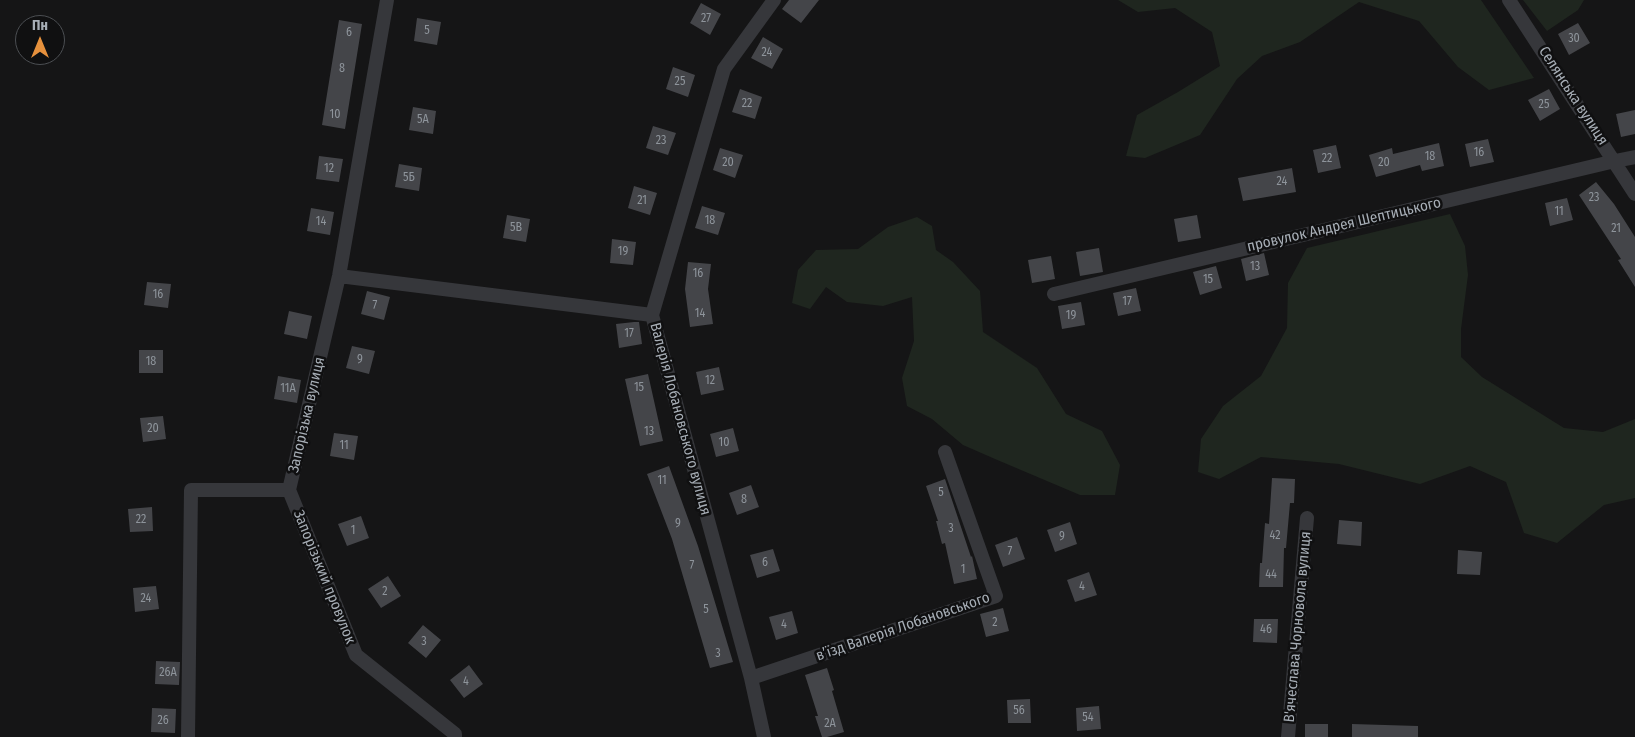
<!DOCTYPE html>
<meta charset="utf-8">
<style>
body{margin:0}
#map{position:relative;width:1635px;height:737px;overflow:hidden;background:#151516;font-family:"Fira Sans Condensed",sans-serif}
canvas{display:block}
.north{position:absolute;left:15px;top:15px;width:50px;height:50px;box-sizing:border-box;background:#101011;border:1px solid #4c4f53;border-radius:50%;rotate:0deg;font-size:14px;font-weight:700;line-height:20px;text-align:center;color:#a7aeb6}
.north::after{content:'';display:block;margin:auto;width:18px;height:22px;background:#e6913d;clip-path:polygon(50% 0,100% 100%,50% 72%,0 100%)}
</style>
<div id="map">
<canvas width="1635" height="737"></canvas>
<div class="north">Пн</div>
</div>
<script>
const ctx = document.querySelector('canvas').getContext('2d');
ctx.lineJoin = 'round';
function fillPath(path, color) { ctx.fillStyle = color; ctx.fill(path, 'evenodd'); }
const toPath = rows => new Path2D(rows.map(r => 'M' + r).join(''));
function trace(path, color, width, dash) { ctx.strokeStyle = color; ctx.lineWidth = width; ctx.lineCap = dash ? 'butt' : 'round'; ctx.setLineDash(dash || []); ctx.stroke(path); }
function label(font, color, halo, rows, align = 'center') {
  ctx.font = font + ' "Fira Sans Condensed",sans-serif'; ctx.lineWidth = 5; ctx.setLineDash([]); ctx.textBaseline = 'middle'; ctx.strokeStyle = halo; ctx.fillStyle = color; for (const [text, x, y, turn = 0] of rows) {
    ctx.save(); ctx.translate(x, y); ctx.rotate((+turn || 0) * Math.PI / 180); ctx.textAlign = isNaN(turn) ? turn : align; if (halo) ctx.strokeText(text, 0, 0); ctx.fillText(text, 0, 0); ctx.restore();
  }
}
fillPath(toPath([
 [1118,0,1481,0,1534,78,1489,90,1458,67,1419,21,1359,2,1300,42,1262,56,1237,79,1200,135,1145,158,1126,156,1137,115,1178,92,1220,66,1212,32,1175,8,1138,12],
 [1523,0,1584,0,1578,10,1547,31],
 [1450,214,1465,246,1468,275,1461,329,1461,357,1482,377,1564,428,1603,432,1635,419,1635,498,1604,505,1557,543,1524,533,1506,482,1470,466,1420,484,1339,464,1261,457,1219,479,1198,472,1201,439,1223,406,1261,376,1287,328,1288,283,1307,248],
 [917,217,932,226,936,250,953,262,980,291,983,332,1037,368,1066,414,1102,431,1120,465,1115,495,1080,495,995,459,963,445,932,419,907,406,902,378,914,341,912,297,883,306,847,302,826,287,810,309,792,303,798,270,816,250,858,249,888,227]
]), '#1f261f');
fillPath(toPath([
 [789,0,819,0,801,23,782,9],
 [701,3,721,14,710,35,690,23],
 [417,18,441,22,437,45,414,41],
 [339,20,362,24,345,129,322,125],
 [1578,23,1590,43,1569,55,1558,34],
 [763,37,783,49,772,69,751,58],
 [673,67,695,75,688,97,666,89],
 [740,89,762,97,755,119,732,112],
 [1549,89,1560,109,1540,121,1528,100],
 [413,107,436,111,433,134,409,130],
 [1635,110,1635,134,1621,137,1616,114],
 [653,126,676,133,668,155,646,148],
 [1488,139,1494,162,1470,167,1465,144],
 [1439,143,1444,166,1422,171,1420,165,1376,177,1369,155,1392,148,1393,154],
 [1336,145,1341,168,1318,173,1313,150],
 [720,148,743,155,735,178,713,170],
 [319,156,343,159,339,182,316,179],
 [399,164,422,168,419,191,395,187],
 [1292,168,1296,192,1243,201,1238,178],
 [1596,182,1614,204,1635,237,1635,287,1618,260,1621,259,1579,195],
 [634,186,657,193,650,215,628,208],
 [1567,198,1573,220,1550,226,1545,203],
 [702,206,725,213,718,235,695,228],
 [311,208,334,212,330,235,307,231],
 [507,215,530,219,526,242,503,238],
 [1197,215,1201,238,1178,242,1174,219],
 [612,239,636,242,633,265,610,263],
 [1099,248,1103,272,1080,276,1076,252],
 [1264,253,1269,275,1246,281,1241,259],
 [1051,256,1055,279,1032,283,1028,260],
 [688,262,711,264,708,289,713,324,690,327,685,289],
 [1216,266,1222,288,1200,295,1193,272],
 [147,282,171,284,168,308,144,305],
 [1136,288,1141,311,1118,316,1113,293],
 [367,291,390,297,384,320,361,314],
 [1081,302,1085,325,1062,329,1058,306],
 [289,311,312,316,307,339,284,334],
 [634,322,639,322,642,344,619,348,616,324],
 [352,346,375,351,369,374,346,368],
 [139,350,163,350,163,373,139,373],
 [719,367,724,390,701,395,696,372],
 [648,374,663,441,640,446,625,379],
 [278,376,301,380,297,403,274,399],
 [163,416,166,439,143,442,140,418],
 [733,428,739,451,716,457,710,434],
 [334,433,358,436,354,460,330,456],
 [669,466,698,546,733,662,710,668,672,539,647,474],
 [1272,478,1295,479,1294,503,1290,503,1286,548,1284,548,1283,587,1259,587,1260,563,1262,563,1265,523,1269,524],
 [945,479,971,557,972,556,977,579,954,584,945,543,942,544,936,521,938,521,926,486],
 [751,485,759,507,737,515,729,493],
 [152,507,153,531,130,532,128,509],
 [361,516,369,538,347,546,338,524],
 [1339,520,1362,522,1361,546,1337,544],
 [1070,522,1077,544,1055,552,1047,530],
 [1017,537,1025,559,1003,567,995,545],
 [773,549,780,571,757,578,750,555],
 [1458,550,1482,552,1480,575,1457,574],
 [1089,572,1097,595,1075,602,1067,580],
 [388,576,401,596,381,608,368,589],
 [156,586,159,609,135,612,133,588],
 [1003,608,1009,631,986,637,980,614],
 [792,611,798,633,776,640,769,617],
 [1254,619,1278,619,1277,643,1253,642],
 [423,625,441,640,426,658,408,643],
 [156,661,180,662,179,685,155,684],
 [469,665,483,684,464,698,450,680],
 [827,668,834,690,832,691,844,732,827,737,822,737,815,716,818,716,805,675],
 [1030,699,1031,723,1008,723,1007,700],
 [1099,706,1101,729,1077,731,1076,708],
 [152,708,176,709,175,733,151,732],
 [1305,724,1328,724,1328,737,1305,737],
 [1352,724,1418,726,1418,737,1352,737]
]), '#444549');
trace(toPath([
 [1509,0,1635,194],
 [339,276,652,315],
 [1054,294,1615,161,1635,157],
 [289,490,356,655,455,734,455,737],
 [751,678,996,596,945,452],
 [188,737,191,490,289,490,339,276,387,0],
 [764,737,751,678,652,315,724,69,774,0],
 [1288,737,1307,518]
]), '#36373b', 14);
label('12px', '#8e949b', null, [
 ["27",706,19],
 ["5",427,31],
 ["6",349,33],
 ["30",1574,39],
 ["24",767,53],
 ["8",342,69],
 ["25",680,82],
 ["22",747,104],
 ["25",1544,105],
 ["10",335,115],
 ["5А",423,120],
 ["23",661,141],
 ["16",1479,153],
 ["18",1430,157],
 ["22",1327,159],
 ["20",728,163],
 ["20",1384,163],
 ["12",329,169],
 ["5Б",409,178],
 ["24",1282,182],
 ["23",1594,198],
 ["21",642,201],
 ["11",1559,212],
 ["18",710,221],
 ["14",321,222],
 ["5В",516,228],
 ["21",1616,229],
 ["19",623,252],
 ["13",1255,267],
 ["16",698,274],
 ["15",1208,280],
 ["16",158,295],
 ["17",1127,302],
 ["7",375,306],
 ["14",700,314],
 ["19",1071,316],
 ["17",629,334],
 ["9",360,360],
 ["18",151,362],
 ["12",710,381],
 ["15",639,388],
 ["11А",288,389],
 ["20",153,429],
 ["13",649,432],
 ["10",724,443],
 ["11",344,446],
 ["11",662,481],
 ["5",941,493],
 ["8",744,500],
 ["22",141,520],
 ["9",678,524],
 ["3",951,529],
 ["1",353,531],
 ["42",1275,536],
 ["9",1062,537],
 ["7",1010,552],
 ["6",765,563],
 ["7",692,566],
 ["1",963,570],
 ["44",1271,575],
 ["4",1082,587],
 ["2",385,592],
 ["24",146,599],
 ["5",706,610],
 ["2",995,623],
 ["4",784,625],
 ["46",1266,630],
 ["3",424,642],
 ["3",718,654],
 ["26А",168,673],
 ["4",466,682],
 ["56",1019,711],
 ["54",1088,718],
 ["26",163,721],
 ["2А",830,724]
]);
label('15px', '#a7aeb6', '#101011', [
 ["Селянська вулиця",1573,96,57],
 ["провулок Андрея Шептицького",1344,225,-13],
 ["Запорізька вулиця",307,415,-77],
 ["Валерія Лобановського вулиця",680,419,75],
 ["Запорізький провулок",324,577,68],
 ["в’їзд Валерія Лобановського",903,627,-19],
 ["В'ячеслава Чорновола вулиця",1298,627,-85]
]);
</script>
